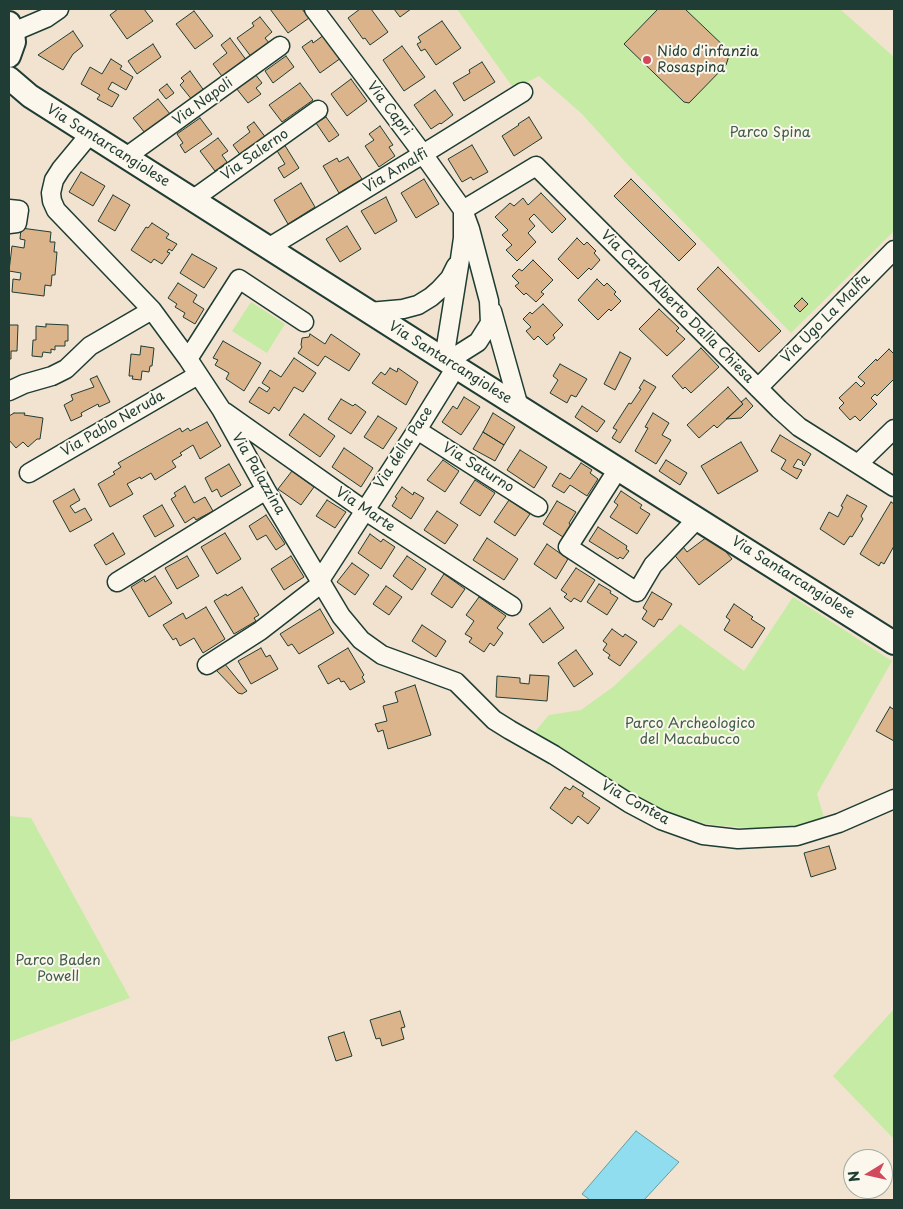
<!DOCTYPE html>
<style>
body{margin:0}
#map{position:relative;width:903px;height:1209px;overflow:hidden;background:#f1e3cf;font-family:"Playpen Sans",sans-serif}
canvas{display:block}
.frame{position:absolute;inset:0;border:10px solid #1f3d34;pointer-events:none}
.north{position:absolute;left:843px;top:1149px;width:50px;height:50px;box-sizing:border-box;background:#fbf7ec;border:1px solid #a3ada2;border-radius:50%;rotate:261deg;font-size:14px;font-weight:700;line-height:20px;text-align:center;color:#1f3d34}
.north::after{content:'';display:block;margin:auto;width:18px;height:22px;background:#d1495b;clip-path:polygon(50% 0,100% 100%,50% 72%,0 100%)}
</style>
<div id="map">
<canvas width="903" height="1209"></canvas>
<div class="frame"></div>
<div class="north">N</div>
</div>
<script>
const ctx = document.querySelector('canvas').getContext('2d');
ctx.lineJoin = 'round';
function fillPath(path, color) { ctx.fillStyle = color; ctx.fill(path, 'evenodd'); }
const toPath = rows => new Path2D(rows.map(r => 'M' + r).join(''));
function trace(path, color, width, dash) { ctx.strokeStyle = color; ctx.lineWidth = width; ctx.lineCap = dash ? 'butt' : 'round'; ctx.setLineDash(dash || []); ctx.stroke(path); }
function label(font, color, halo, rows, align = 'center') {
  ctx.font = font + ' "Playpen Sans",sans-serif'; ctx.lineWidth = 4; ctx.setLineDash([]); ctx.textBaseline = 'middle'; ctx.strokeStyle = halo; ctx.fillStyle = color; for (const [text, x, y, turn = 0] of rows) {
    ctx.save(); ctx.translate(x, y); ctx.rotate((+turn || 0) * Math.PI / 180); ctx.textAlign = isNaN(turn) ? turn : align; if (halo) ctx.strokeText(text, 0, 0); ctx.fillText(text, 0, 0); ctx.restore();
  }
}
fillPath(toPath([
 [457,9,840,9,894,57,894,231,791,333,629,166,582,114,539,76,514,89],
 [251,302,285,324,267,353,232,331],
 [793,597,892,661,817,794,825,821,804,825,760,829,706,824,662,811,533,734,549,715,581,710,613,687,680,624,744,671],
 [9,816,31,818,130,998,9,1042],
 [894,1009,894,1139,833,1076]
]), '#c6eba5');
const water = toPath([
 [636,1131,679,1162,644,1200,590,1200,582,1194,636,1131]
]);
fillPath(water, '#8fddee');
trace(water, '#629da4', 1);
const building = toPath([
 [118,9,144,9,153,21,127,39,110,15,118,9],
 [270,9,302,9,309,18,288,33,270,9],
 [360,9,371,9,388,32,370,45,365,38,363,39,348,18,360,9],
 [394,9,411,9,400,17,394,9],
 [658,9,685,9,729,51,729,56,726,65,689,103,684,102,624,44,658,9],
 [194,11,213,36,195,49,176,24,194,11],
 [260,17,272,32,265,38,270,44,252,58,237,38,254,26,252,23,260,17],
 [442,21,461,48,436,65,425,49,421,51,417,44,421,42,418,37,442,21],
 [73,31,83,46,73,54,63,70,38,55,73,31],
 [324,35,341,58,320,73,302,47,312,40,313,43,324,35],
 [230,38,247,61,224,79,213,64,227,53,221,45,230,38],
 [153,44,161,57,137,74,128,61,153,44],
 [402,46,425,77,404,91,383,60,402,46],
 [286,56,294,67,273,83,265,71,286,56],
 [111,59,122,66,120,69,133,77,126,90,112,82,108,89,119,95,112,107,97,99,100,95,81,84,90,67,102,74,111,59],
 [482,62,495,82,464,101,453,83,470,73,469,70,482,62],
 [190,71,205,92,193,101,180,85,184,81,181,78,190,71],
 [255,74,262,83,256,88,261,94,248,103,236,88,255,74],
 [351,79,367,101,347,116,331,94,351,79],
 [300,83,313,100,282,122,269,105,300,83],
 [167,84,174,93,166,99,159,90,167,84],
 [435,90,453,115,441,124,440,123,431,129,414,105,435,90],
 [158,99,170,114,145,133,133,118,158,99],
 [326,117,339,135,329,142,316,123,326,117],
 [529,117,542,138,514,156,502,136,519,125,518,124,529,117],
 [200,118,212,134,185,153,180,145,183,143,177,134,200,118],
 [254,122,266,138,241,156,233,145,250,132,247,127,254,122],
 [380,126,393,145,389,147,395,156,379,167,365,146,374,140,369,134,380,126],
 [218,138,228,151,222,155,227,162,215,171,200,151,218,138],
 [284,144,299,168,284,178,278,168,285,164,276,149,284,144],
 [472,145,488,172,473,180,471,177,462,182,448,159,472,145],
 [348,157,362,179,339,193,323,166,337,158,339,162,348,157],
 [81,172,105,186,93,206,69,192,81,172],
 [424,179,439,204,416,218,401,193,424,179],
 [631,179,696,244,679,261,614,196,631,179],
 [301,183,315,207,288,224,274,200,301,183],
 [541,193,566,219,552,233,534,214,529,219,535,226,528,233,536,242,517,261,506,250,512,245,502,235,508,230,495,217,510,203,514,206,523,198,528,205,541,193],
 [113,195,130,205,115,231,98,221,113,195],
 [386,197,397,221,375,234,361,211,386,197],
 [152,223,169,234,166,238,177,244,172,251,169,249,167,252,170,253,162,264,154,259,151,263,131,250,146,227,148,228,152,223],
 [347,226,361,249,340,262,326,239,347,226],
 [21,228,51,232,50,242,55,242,54,252,57,252,55,275,52,275,51,286,45,285,44,296,12,292,13,279,20,280,21,273,9,271,12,246,24,248,25,240,20,239,21,228],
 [577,238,584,245,587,242,596,251,594,253,600,260,591,270,589,268,578,279,558,259,577,238],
 [192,254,217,268,204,288,180,273,192,254],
 [533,260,553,280,541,292,544,294,536,302,526,293,524,295,515,286,519,283,512,276,519,269,522,271,533,260],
 [718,267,781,331,759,352,697,289,718,267],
 [597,279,604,286,607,283,616,292,614,294,621,301,611,311,609,309,598,320,578,300,597,279],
 [178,283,197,295,193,302,204,309,195,324,183,317,185,313,175,307,177,304,168,298,178,283],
 [802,298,808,304,800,312,794,306,802,298],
 [543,304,563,325,553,335,555,338,547,345,538,336,534,340,526,331,531,327,523,319,530,312,532,314,543,304],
 [659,309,679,328,676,331,685,339,667,356,639,329,659,309],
 [46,324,68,325,68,341,65,341,65,346,55,346,55,350,51,349,51,353,43,352,42,357,32,356,33,340,36,340,36,326,46,327,46,324],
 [9,325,18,325,17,351,11,351,11,359,9,359,9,325],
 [310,334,325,344,331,334,360,354,349,371,325,356,318,366,298,353,302,347,301,345,302,338,309,337,310,334],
 [223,341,261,363,244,391,226,379,229,373,215,365,218,360,213,358,223,341],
 [141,346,154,348,152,366,150,366,149,372,142,371,141,380,132,379,133,376,129,376,131,354,140,355,141,346],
 [701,348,719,367,691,393,685,387,683,389,672,376,701,348],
 [889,349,893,353,894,352,894,379,877,396,875,394,871,398,877,404,860,421,855,416,850,420,839,408,844,403,839,398,856,382,861,387,865,383,858,377,876,359,877,361,889,349],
 [620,352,631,358,615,390,604,384,620,352],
 [294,358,316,373,303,392,294,387,279,411,274,407,269,414,249,402,259,387,267,392,270,388,262,383,270,370,281,377,294,358],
 [560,364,587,379,576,397,571,395,567,403,550,393,558,380,553,376,560,364],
 [390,368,397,372,398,368,418,382,406,405,372,383,381,372,385,375,390,368],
 [97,376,110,402,99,407,98,404,81,413,82,416,71,421,64,405,73,400,71,395,94,387,90,379,97,376],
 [644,380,656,387,620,443,612,438,617,430,613,428,629,403,631,404,641,389,639,388,644,380],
 [728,387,743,404,717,428,714,425,699,438,687,425,728,387],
 [464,397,480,407,461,435,442,422,453,406,457,409,464,397],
 [746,398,753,406,741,418,726,419,743,404,741,402,746,398],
 [341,399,353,406,355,404,366,412,351,434,328,419,341,399],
 [582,406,605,421,597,432,575,417,582,406],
 [14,413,25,413,24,415,43,418,40,439,37,439,28,447,23,442,16,448,9,440,9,416,14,413],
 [493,413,515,427,504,445,483,432,493,413],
 [653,413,669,423,662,435,671,440,656,464,635,451,648,428,645,427,653,413],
 [304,414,335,436,320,457,289,435,304,414],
 [378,416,397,428,383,449,364,437,378,416],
 [207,422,221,446,200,459,193,445,180,453,182,455,172,461,176,467,155,480,151,473,141,479,140,477,127,484,133,494,110,507,98,484,115,474,113,472,121,467,118,463,180,428,182,432,188,428,190,431,207,422],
 [483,432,504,445,495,461,473,449,483,432],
 [780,435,811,454,804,466,802,464,803,462,798,459,793,467,802,470,797,479,781,469,786,460,771,451,780,435],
 [741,442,758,471,718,494,701,466,741,442],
 [344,448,373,468,361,487,332,467,344,448],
 [520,450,547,467,534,488,507,470,520,450],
 [443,460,459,471,445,492,427,480,443,460],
 [666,460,687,473,680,485,659,471,666,460],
 [581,463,592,470,590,473,598,479,587,496,570,485,564,493,552,486,560,473,570,479,581,463],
 [229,464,241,485,221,497,217,489,212,492,205,478,229,464],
 [292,471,314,487,301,505,278,489,292,471],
 [475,480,495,493,480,516,460,503,475,480],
 [185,486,194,503,205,497,213,511,196,520,194,517,185,523,171,499,176,496,174,493,185,486],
 [402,487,413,495,414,492,424,498,411,519,392,506,397,498,395,497,402,487],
 [74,489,80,500,70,506,75,513,85,508,92,520,70,532,53,501,74,489],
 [621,491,642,505,640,508,650,514,637,534,610,517,618,505,614,502,621,491],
 [847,495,867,506,861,516,863,519,852,537,850,536,844,545,820,529,829,512,838,517,843,507,841,506,847,495],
 [327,500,346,512,335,528,316,516,327,500],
 [509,500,530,514,515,536,494,522,509,500],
 [557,501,576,512,569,523,571,526,563,537,543,524,557,501],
 [891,502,894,504,894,546,884,564,881,562,879,566,860,554,891,502],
 [162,505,174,526,155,537,143,516,162,505],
 [437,511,458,525,445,544,424,530,437,511],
 [266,515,285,544,276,550,266,535,257,540,249,526,266,515],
 [598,527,627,546,626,549,629,551,623,559,620,557,618,559,589,541,598,527],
 [113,533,125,554,106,565,94,545,113,533],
 [225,533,241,559,217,574,201,547,225,533],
 [370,534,381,542,383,539,395,547,381,569,358,553,370,534],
 [711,534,732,559,699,585,672,552,681,544,687,552,711,534],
 [487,538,518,559,504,580,473,560,487,538],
 [547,544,568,559,556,579,534,564,547,544],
 [187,556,199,576,177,589,165,568,187,556],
 [291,556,304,577,284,590,271,569,291,556],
 [407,556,426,569,412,590,393,576,407,556],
 [352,563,369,575,355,595,337,582,352,563],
 [576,568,595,580,581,602,574,598,571,602,564,597,567,594,561,590,576,568],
 [444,574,465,589,452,608,431,594,444,574],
 [155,576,172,603,149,617,131,587,144,579,145,582,155,576],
 [599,584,611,591,610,593,618,598,607,615,587,602,599,584],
 [386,586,402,597,389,615,373,604,386,586],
 [242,587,259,615,254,618,256,621,234,634,214,601,226,594,227,596,242,587],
 [652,592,672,604,662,620,659,619,654,627,642,619,647,611,643,608,652,592],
 [479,597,506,616,497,628,503,633,494,646,490,643,484,652,469,642,472,638,465,634,474,621,466,615,479,597],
 [734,604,753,617,751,619,765,628,752,648,724,630,730,620,726,617,734,604],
 [206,607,225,639,203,653,194,638,180,646,176,638,173,640,163,625,183,613,186,619,206,607],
 [550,608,564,628,543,643,529,624,550,608],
 [320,609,334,633,299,654,292,644,288,646,280,634,320,609],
 [422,625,446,641,436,657,412,641,422,625],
 [612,629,623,637,625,634,637,642,620,666,608,658,610,655,603,650,607,644,603,641,612,629],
 [261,648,266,657,270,655,278,669,251,684,238,661,261,648],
 [348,648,364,675,362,677,365,682,350,690,344,681,341,682,339,678,328,684,318,666,348,648],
 [576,650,593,674,574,687,558,663,576,650],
 [224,663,247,691,242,694,238,693,216,670,224,663],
 [530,675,549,676,547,701,496,697,497,676,520,678,520,683,529,684,530,675],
 [415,685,431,735,388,749,383,730,378,732,375,724,387,721,383,706,398,702,395,692,415,685],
 [890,707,893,709,894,707,894,741,876,731,890,707],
 [573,786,584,793,582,796,600,808,588,824,578,816,572,824,550,808,565,787,570,790,573,786],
 [829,846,836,869,811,877,804,853,829,846],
 [400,1011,405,1027,401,1028,404,1039,382,1046,380,1038,376,1039,370,1020,400,1011],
 [344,1032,352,1056,336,1061,328,1037,344,1032]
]);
fillPath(building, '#dbb48c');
trace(building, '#1f3d34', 1);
const minor = toPath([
 [314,9,423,154,463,210,470,229,489,301,490,323,478,342,459,354,444,359,460,259,463,238,463,210],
 [13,32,46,18,59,9],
 [90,134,61,169,54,180,51,193,52,201,56,210,152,310,188,359,221,409,266,490,341,616,361,640,382,655,456,682,494,720,510,730,554,755,629,803,661,820,703,835,738,839,797,836,839,823,894,799],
 [126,157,280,46],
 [192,200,318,110],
 [9,209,19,210,17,223,9,224],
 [463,210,536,166,779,409,799,427,894,487],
 [268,248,423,154,523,92],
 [492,311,519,407],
 [369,312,403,309,418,305,431,297,439,290,450,278,456,266],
 [188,359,239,279,304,322],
 [758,388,894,250],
 [9,391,24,384,52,376,66,369,90,346,152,310],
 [225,412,364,510,512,606],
 [417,430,538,507],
 [858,464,894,429],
 [618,469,568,547,637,592,653,565,697,519],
 [29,473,198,375],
 [320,580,417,430,456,367],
 [117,582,266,490],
 [207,665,260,631,322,583]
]);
const major = toPath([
 [9,23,13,32,14,42,9,56],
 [9,78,30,96,456,367,894,643]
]);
trace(minor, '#1f3d34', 21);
trace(major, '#1f3d34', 26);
trace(minor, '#fbf7ec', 18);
trace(major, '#fbf7ec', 22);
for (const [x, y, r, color] of [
 [647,60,5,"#d1495b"]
]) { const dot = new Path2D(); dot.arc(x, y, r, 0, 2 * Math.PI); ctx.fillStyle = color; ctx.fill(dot); trace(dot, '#fbf7ec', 2); }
label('14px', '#1f3d34', '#fbf7ec', [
 ["Nido d'infanzia",657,52],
 ["Rosaspina",657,68]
], 'left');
label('14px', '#1f3d34', '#fbf7ec', [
 ["Via Napoli",203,102,-36],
 ["Via Capri",389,109,53],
 ["Via Santarcangiolese",108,146,32],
 ["Via Salerno",255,155,-35],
 ["Via Amalfi",396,171,-31],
 ["Via Carlo Alberto Dalla Chiesa",677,307,45],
 ["Via Ugo La Malfa",826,319,-45],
 ["Via Santarcangiolese",450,363,32],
 ["Via Pablo Neruda",113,424,-30],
 ["Via della Pace",404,448,-57],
 ["Via Saturno",478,468,32],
 ["Via Palazzina",258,474,60],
 ["Via Marte",365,510,34],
 ["Via Santarcangiolese",793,578,32],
 ["Via Contea",635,803,29]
]);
label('14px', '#40604b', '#fbf7ec', [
 ["Parco Spina",770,133],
 ["Parco Archeologico",690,724],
 ["del Macabucco",690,740],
 ["Parco Baden",58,961],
 ["Powell",58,977]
]);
</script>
